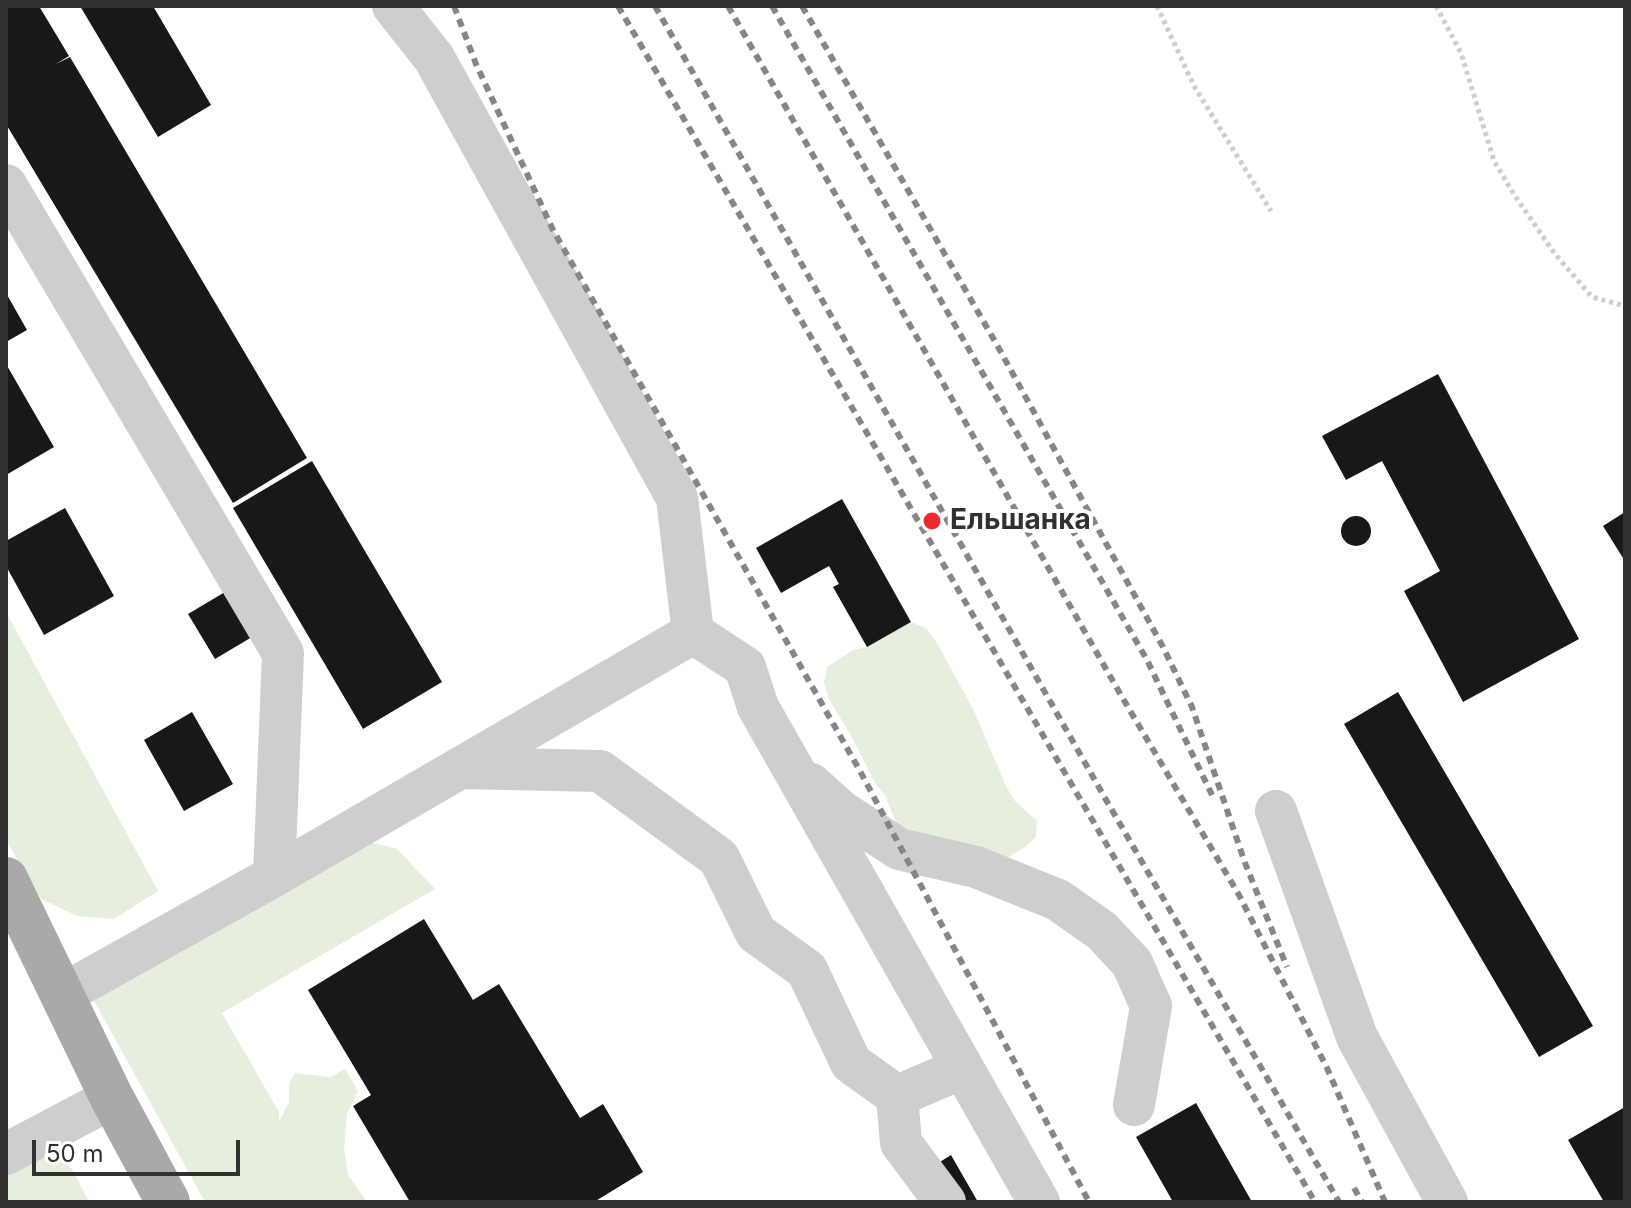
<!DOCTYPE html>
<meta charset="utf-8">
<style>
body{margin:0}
#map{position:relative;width:1631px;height:1208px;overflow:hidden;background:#fff;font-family:Inter,sans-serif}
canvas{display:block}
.frame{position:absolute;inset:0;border:8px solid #313131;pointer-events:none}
.scale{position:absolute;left:32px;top:1140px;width:208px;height:36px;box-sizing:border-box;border:4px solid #313131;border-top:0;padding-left:10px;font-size:24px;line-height:28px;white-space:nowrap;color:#313131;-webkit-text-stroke:6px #fff;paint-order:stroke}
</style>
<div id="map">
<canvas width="1631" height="1208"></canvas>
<div class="frame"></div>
<div class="scale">50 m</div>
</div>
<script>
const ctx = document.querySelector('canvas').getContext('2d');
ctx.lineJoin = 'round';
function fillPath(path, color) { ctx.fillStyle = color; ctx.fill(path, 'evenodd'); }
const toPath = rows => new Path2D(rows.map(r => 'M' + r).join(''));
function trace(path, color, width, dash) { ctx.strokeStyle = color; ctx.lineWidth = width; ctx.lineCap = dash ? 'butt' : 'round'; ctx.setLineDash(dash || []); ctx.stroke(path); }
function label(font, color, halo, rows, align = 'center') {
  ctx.font = font + ' Inter,sans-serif'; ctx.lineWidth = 8; ctx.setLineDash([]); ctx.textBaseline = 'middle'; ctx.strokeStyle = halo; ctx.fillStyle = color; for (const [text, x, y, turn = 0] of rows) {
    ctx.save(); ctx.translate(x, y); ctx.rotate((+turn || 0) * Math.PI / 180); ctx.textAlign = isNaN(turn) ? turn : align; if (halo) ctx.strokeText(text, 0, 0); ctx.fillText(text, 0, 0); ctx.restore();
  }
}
fillPath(toPath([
 [6,612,158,891,114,919,77,916,41,899,6,840],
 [911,622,926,628,936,641,974,711,1006,786,1014,800,1037,821,1036,837,1024,848,996,864,897,825,885,796,875,783,854,741,829,699,824,683,827,667,853,650,867,647],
 [374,843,397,849,435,889,222,1013,279,1112,279,1122,289,1102,289,1084,295,1073,330,1077,345,1069,358,1091,347,1114,344,1148,348,1175,367,1202,205,1202,92,997,344,848],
 [56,1158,72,1169,89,1202,6,1202,6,1170,33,1159]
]), '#e6eede');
fillPath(toPath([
 [6,6,39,6,69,56,56,64,70,57,307,458,233,503,6,124],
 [80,6,153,6,211,105,158,137],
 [6,293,27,330,6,342],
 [6,364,54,447,6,475],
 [1438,374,1579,639,1463,702,1404,591,1440,571,1382,461,1346,480,1322,436],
 [312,461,442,682,363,729,233,508],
 [842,499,911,622,867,647,833,587,839,584,829,566,781,593,756,548],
 [65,508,114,596,44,635,6,566,6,541],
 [1625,512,1625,557,1623,558,1603,526],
 '1341 531a15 15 0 1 1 30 0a15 15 0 1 1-30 0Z',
 [225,592,252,637,215,659,188,614],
 [1398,692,1593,1026,1539,1057,1344,724],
 [192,712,233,784,184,811,144,740],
 [424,919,473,1000,499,984,580,1118,603,1104,643,1172,594,1202,410,1202,353,1106,371,1095,308,990],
 [1196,1103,1252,1202,1173,1202,1136,1137],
 [1625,1107,1625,1202,1604,1202,1568,1140],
 [951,1155,978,1202,957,1202,935,1165]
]), '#181818');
trace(toPath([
 [1157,6,1194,86,1271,211],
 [1436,6,1461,53,1494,161,1517,199,1555,254,1592,297,1625,306]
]), '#cecece', 5, [4, 4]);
trace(toPath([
 [393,6,434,58,677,498,693,633,745,667,758,707,1039,1202],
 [6,185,283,653,274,876],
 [460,768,600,771,719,858,756,933,807,970,851,1063,897,1096,963,1068],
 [811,784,841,811,899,849,976,867,1058,900,1102,931,1132,963,1151,1006,1134,1105],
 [1276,811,1357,1037,1447,1202],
 [63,994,274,876,693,633],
 [897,1096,901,1143,945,1202],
 [6,1154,112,1098]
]), '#cecece', 42);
trace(toPath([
 [6,879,112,1098,168,1202]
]), '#a9a9a9', 44);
trace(toPath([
 [454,6,476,64,553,230,860,771,1089,1202],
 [618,6,1315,1202],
 [655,6,1105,798,1339,1202],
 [728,6,1122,697,1239,895,1327,1068,1385,1202],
 [772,6,1147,660,1212,795],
 [802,6,997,345,1163,647,1192,707,1245,863,1287,967],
 [1354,1188,1362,1202]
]), '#868686', 6, [8, 6]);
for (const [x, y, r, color] of [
 [932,521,10,"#f2282f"]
]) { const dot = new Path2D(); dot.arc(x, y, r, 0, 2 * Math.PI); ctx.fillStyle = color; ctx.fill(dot); trace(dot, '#fff', 3); }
label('bold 28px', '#313131', '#fff', [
 ["Ельшанка",950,521]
], 'left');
</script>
